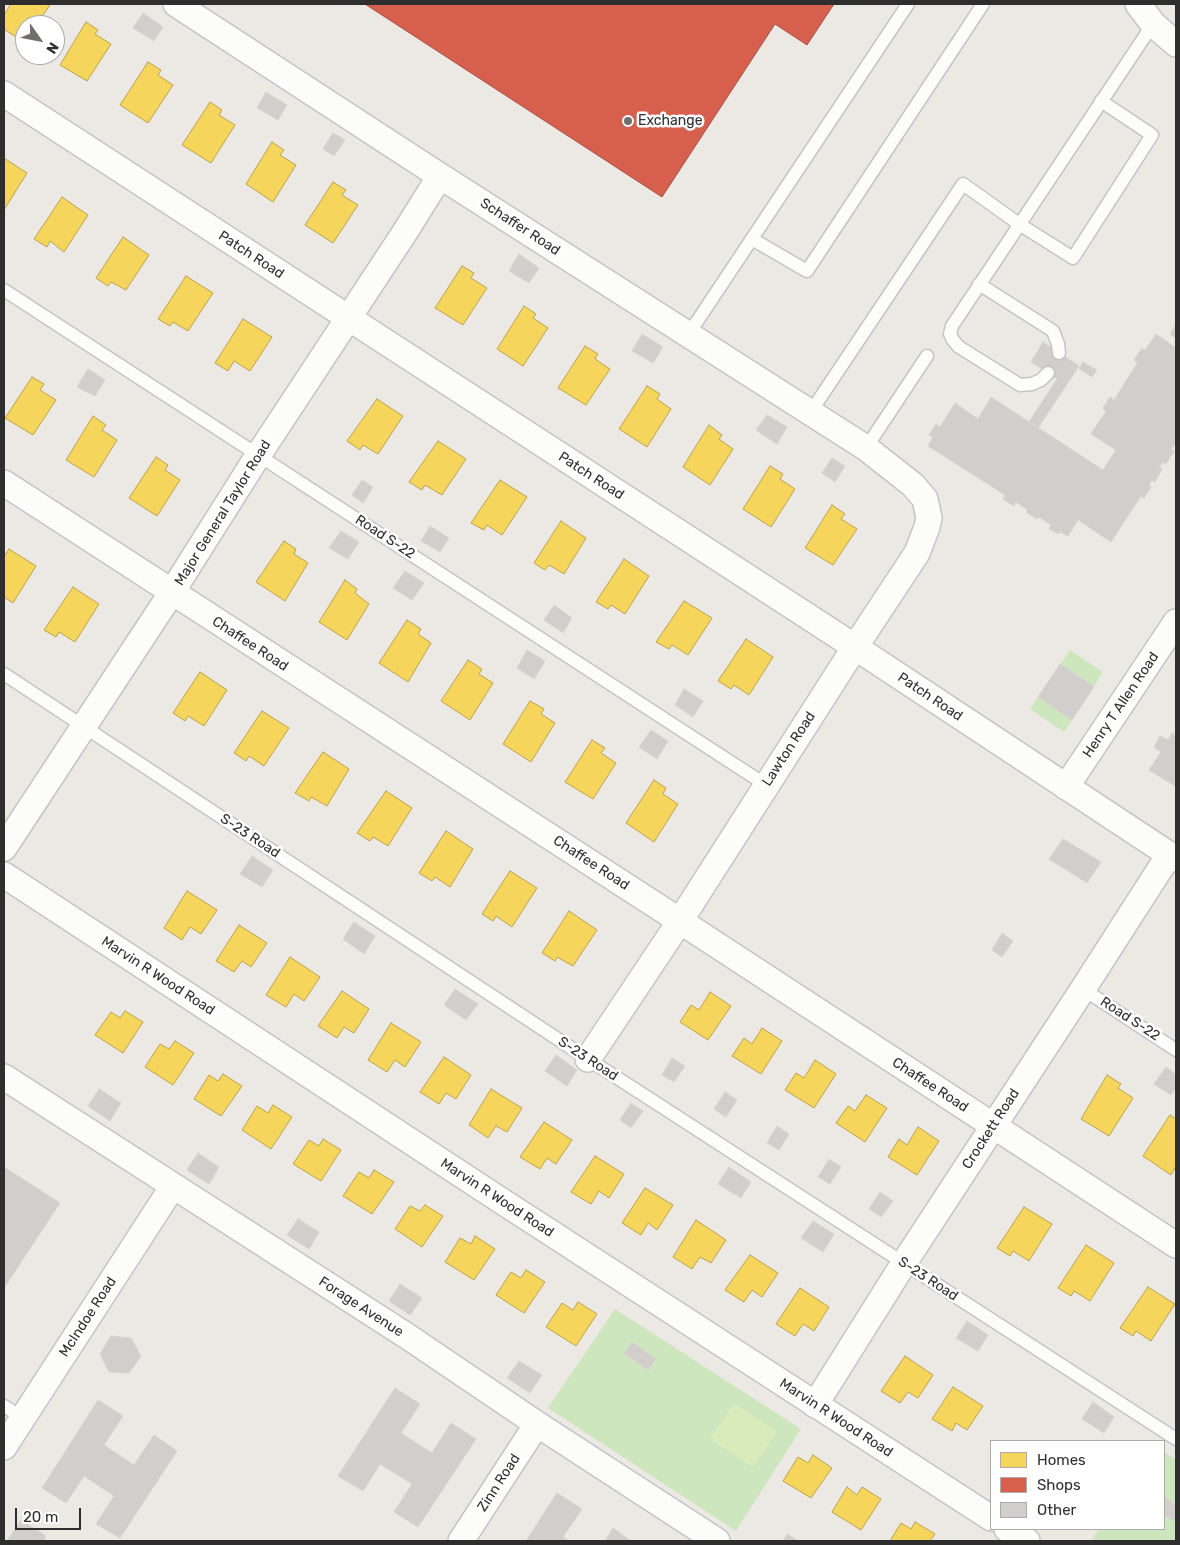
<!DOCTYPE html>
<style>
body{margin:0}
#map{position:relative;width:1180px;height:1545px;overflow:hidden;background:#ece8e4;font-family:Rubik,sans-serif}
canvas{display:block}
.frame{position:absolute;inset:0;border:5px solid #2e2e2e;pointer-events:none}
.legend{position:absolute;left:990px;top:1440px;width:175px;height:90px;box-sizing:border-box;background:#fff;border:1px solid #ababab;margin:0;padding:6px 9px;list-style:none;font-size:15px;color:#2e2e2e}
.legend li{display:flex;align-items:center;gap:10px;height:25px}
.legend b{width:25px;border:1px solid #ababab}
.north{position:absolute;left:15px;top:15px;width:50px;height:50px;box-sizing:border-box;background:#fff;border:1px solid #ababab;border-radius:50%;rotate:123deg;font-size:14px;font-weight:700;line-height:20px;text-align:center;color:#2e2e2e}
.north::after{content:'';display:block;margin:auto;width:18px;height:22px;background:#706f6e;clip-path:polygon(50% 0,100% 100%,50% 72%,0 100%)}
.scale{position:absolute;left:15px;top:1508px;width:66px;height:22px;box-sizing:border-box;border:2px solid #2e2e2e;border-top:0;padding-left:6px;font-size:15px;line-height:18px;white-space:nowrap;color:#2e2e2e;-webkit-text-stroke:4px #fff;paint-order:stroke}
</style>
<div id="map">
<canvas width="1180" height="1545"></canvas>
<div class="frame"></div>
<ul class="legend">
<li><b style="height:14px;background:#f6d55c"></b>Homes</li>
<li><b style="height:14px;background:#d6604d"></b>Shops</li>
<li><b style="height:14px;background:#d1cecb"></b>Other</li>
</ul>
<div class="north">N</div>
<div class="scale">20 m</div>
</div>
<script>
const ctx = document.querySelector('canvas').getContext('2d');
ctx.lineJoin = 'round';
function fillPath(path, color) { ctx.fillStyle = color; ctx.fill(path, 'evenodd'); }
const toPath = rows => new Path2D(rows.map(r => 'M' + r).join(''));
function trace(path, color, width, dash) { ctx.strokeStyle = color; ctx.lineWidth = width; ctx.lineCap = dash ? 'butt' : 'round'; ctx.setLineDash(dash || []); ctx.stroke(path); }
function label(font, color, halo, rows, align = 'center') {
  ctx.font = font + ' Rubik,sans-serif'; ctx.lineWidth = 5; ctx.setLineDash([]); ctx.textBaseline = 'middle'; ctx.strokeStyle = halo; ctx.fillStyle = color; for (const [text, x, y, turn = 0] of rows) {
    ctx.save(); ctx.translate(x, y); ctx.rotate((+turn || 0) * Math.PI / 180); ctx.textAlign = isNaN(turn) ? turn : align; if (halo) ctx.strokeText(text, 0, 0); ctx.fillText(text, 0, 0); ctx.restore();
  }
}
fillPath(toPath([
 [1070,650,1103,672,1064,732,1030,709],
 [615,1309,801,1429,736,1531,548,1408],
 [1164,1452,1176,1460,1176,1541,1095,1541,1092,1539,1099,1529,1164,1529]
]), '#cee6be');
fillPath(toPath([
 [734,1403,777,1432,753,1467,710,1439]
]), '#d9eabb');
const homes = toPath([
 [11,4,48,4,50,5,36,25,25,25,25,43,4,29,4,15,11,4],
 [86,22,98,30,95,34,111,44,87,81,60,65,86,22],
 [148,62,161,70,158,75,173,85,148,123,120,105,148,62],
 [210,102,222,110,219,115,235,125,211,163,182,145,210,102],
 [272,142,284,150,280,155,296,165,273,202,246,184,272,142],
 [4,158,27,173,4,210,4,158],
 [333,182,346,190,342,195,358,205,333,243,305,225,333,182],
 [62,197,88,215,64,252,50,241,47,247,34,239,62,197],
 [123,237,149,255,126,290,111,282,108,286,96,278,123,237],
 [462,266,474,273,471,278,487,288,463,325,435,308,462,266],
 [186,276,213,293,188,331,173,322,170,326,158,319,186,276],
 [524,306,536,314,533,318,548,328,523,366,497,349,524,306],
 [243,319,272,337,250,371,234,361,228,371,215,363,243,319],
 [585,346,598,354,595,359,610,369,586,405,558,388,585,346],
 [32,377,44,384,40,390,56,400,33,435,5,418,32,377],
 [647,386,660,394,657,399,671,409,647,447,619,429,647,386],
 [377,399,403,416,378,454,363,445,360,450,347,441,377,399],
 [93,416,106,425,102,430,117,440,94,477,66,460,93,416],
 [709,425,722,435,719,439,733,449,710,485,683,467,709,425],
 [438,441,466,459,442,495,425,485,422,490,409,482,438,441],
 [156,457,168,465,165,470,180,480,157,516,129,498,156,457],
 [770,466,783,474,780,479,795,489,771,527,743,509,770,466],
 [500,480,527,497,502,535,487,525,484,530,471,523,500,480],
 [832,505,845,514,841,519,857,529,833,565,805,548,832,505],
 [561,521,586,538,564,574,549,565,545,570,534,563,561,521],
 [284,541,296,549,294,554,308,563,285,601,256,582,284,541],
 [9,549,36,566,13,603,4,597,4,557,9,549],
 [624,559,649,576,625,614,611,605,608,609,596,602,624,559],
 [345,580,357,589,355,593,369,604,347,640,319,622,345,580],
 [73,587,99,604,75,642,59,632,56,637,44,630,73,587],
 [684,601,712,618,688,655,672,645,669,649,656,642,684,601],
 [407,620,421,629,418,634,431,643,408,682,379,663,407,620],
 [746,639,773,657,749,695,734,685,731,689,718,681,746,639],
 [468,660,482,669,479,674,493,683,470,720,441,701,468,660],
 [200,672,227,690,204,726,188,716,185,721,173,713,200,672],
 [530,701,544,709,541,714,555,723,531,762,503,744,530,701],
 [262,711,289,728,264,766,249,756,246,761,234,753,262,711],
 [592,740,605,748,601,753,616,763,593,799,565,782,592,740],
 [323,752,349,769,327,806,311,797,309,801,295,793,323,752],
 [654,780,666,788,663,794,678,804,654,842,626,823,654,780],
 [386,791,412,808,388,846,373,837,370,841,357,833,386,791],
 [446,831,473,849,450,887,435,877,432,881,419,873,446,831],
 [510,871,537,888,512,927,496,916,493,921,482,914,510,871],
 [187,891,217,910,201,934,190,927,182,940,164,928,187,891],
 [569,911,597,930,573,966,557,957,555,961,542,953,569,911],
 [239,925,267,943,251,967,242,961,234,972,216,961,239,925],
 [290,957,320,977,304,1001,294,994,286,1007,266,995,290,957],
 [342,991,369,1009,354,1033,344,1027,337,1038,318,1026,342,991],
 [710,992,731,1006,708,1040,680,1022,691,1005,699,1010,710,992],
 [125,1011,143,1022,123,1053,95,1035,111,1012,120,1018,125,1011],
 [391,1023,421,1042,405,1067,395,1060,387,1072,368,1060,391,1023],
 [762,1028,782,1041,761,1074,732,1056,744,1038,752,1044,762,1028],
 [175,1041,194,1053,173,1085,145,1067,160,1044,169,1049,175,1041],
 [444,1057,471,1075,456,1099,446,1093,439,1104,420,1092,444,1057],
 [815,1060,836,1074,814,1108,785,1090,796,1073,804,1078,815,1060],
 [223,1074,242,1086,221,1116,194,1099,209,1075,218,1081,223,1074],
 [1107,1075,1121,1084,1118,1088,1133,1098,1109,1136,1081,1119,1107,1075],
 [491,1089,522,1108,507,1132,496,1126,488,1138,469,1125,491,1089],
 [866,1095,887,1108,865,1142,836,1123,848,1106,855,1111,866,1095],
 [273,1105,292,1117,271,1149,242,1130,257,1106,268,1113,273,1105],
 [1170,1115,1176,1119,1176,1166,1171,1175,1143,1156,1170,1115],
 [544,1122,572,1140,556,1164,547,1158,540,1169,520,1157,544,1122],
 [918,1127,939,1141,917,1175,888,1157,899,1139,907,1145,918,1127],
 [323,1139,341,1150,321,1181,293,1164,309,1140,319,1146,323,1139],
 [595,1156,624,1174,609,1198,599,1191,591,1204,571,1192,595,1156],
 [374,1170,394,1182,372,1214,343,1196,359,1172,369,1178,374,1170],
 [645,1188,673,1205,657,1230,648,1223,641,1235,622,1223,645,1188],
 [425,1205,443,1216,422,1247,395,1229,410,1206,420,1211,425,1205],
 [1024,1207,1052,1224,1029,1261,1013,1251,1010,1256,997,1248,1024,1207],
 [696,1220,726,1240,711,1263,700,1257,692,1269,673,1257,696,1220],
 [475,1236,495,1249,474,1280,445,1262,460,1238,471,1244,475,1236],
 [1086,1245,1114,1263,1090,1301,1074,1291,1071,1296,1058,1288,1086,1245],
 [750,1255,778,1273,762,1297,752,1290,744,1302,725,1290,750,1255],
 [526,1270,545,1282,524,1313,496,1295,511,1272,521,1278,526,1270],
 [1148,1287,1175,1304,1151,1341,1136,1331,1133,1336,1120,1328,1148,1287],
 [800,1288,829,1307,814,1331,803,1324,795,1336,776,1324,800,1288],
 [578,1302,597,1314,576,1346,546,1327,562,1303,573,1310,578,1302],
 [905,1356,933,1375,918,1398,908,1392,900,1403,881,1391,905,1356],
 [953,1387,983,1406,967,1430,956,1423,952,1431,932,1419,953,1387],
 [813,1455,832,1468,811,1498,783,1481,798,1457,808,1463,813,1455],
 [847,1487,857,1495,862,1487,881,1499,861,1530,832,1512,847,1487],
 [915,1522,935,1534,930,1541,890,1541,901,1523,911,1529,915,1522]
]);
fillPath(homes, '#f6d55c');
trace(homes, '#baa34e', 1);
const shops = toPath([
 [365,4,834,4,807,45,775,24,662,197,365,4]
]);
fillPath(shops, '#d6604d');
trace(shops, '#a45144', 1);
const building = toPath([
 [143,13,163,27,154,41,133,28,143,13],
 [266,92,287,105,278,120,257,108,266,92],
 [333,133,345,140,334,156,323,149,333,133],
 [519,254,539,268,529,283,509,271,519,254],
 [1176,324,1176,338,1170,334,1176,324],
 [642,334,663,347,653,363,632,351,642,334],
 [1156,334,1176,348,1176,443,1171,449,1174,451,1166,464,1163,462,1159,467,1162,469,1155,482,1152,480,1149,485,1151,487,1144,498,1141,496,1111,542,1078,520,1068,536,1060,532,1058,534,1049,529,1051,525,1039,517,1037,519,1026,512,1028,510,1016,502,1014,506,1003,499,1005,495,928,446,933,437,929,435,936,424,940,427,955,403,978,419,991,397,1103,470,1116,450,1091,434,1106,411,1103,408,1110,397,1114,400,1138,362,1134,360,1142,348,1145,350,1156,334],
 [1043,342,1079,366,1038,428,1029,422,1057,379,1031,362,1043,342],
 [1083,362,1097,370,1092,377,1079,369,1083,362],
 [88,369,105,380,95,396,77,387,88,369],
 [767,415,787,427,777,444,756,430,767,415],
 [832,458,845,466,835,482,822,473,832,458],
 [362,480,373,487,363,503,352,495,362,480],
 [430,526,449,538,440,552,421,541,430,526],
 [341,531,359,542,348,559,329,548,341,531],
 [405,571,424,583,412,600,393,588,405,571],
 [554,605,572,618,563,633,544,620,554,605],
 [527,650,545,661,534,679,517,668,527,650],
 [1060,664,1094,687,1072,720,1038,697,1060,664],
 [684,689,703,701,693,717,675,705,684,689],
 [651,730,668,741,657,759,639,747,651,730],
 [1172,733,1176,736,1176,784,1175,786,1149,770,1161,752,1154,747,1160,736,1168,740,1172,733],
 [1063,839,1101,862,1087,883,1049,859,1063,839],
 [252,856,273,870,262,887,240,874,252,856],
 [354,922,375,936,364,954,343,939,354,922],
 [1002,933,1013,941,1002,957,992,950,1002,933],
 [455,989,478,1004,466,1020,444,1005,455,989],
 [556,1055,577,1070,567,1086,545,1071,556,1055],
 [672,1058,685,1066,674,1082,662,1075,672,1058],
 [1166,1067,1176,1075,1176,1087,1171,1095,1154,1084,1166,1067],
 [99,1089,121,1103,110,1121,88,1106,99,1089],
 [725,1092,737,1100,726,1117,714,1109,725,1092],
 [631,1103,643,1111,631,1128,620,1120,631,1103],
 [777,1126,789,1134,779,1150,767,1143,777,1126],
 [198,1153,219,1167,209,1184,187,1170,198,1153],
 [829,1159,841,1167,830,1184,818,1177,829,1159],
 [4,1167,60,1203,4,1288,4,1167],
 [729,1167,751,1182,741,1198,718,1184,729,1167],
 [880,1192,893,1201,881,1217,869,1209,880,1192],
 [298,1219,319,1232,309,1249,287,1235,298,1219],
 [813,1221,834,1234,823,1252,801,1238,813,1221],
 [400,1284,422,1298,410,1315,389,1301,400,1284],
 [967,1321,988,1335,978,1351,956,1338,967,1321],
 [111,1336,131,1338,141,1356,129,1373,109,1372,100,1354,111,1336],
 [632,1342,656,1359,648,1370,624,1354,632,1342],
 [519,1361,542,1375,530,1393,507,1378,519,1361],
 [395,1388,420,1404,401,1433,432,1453,451,1423,476,1439,418,1527,394,1512,412,1484,380,1464,363,1491,338,1476,395,1388],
 [98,1400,123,1416,104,1445,134,1465,154,1435,177,1451,120,1538,96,1524,114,1496,84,1476,66,1503,42,1488,98,1400],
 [1093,1402,1114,1417,1104,1433,1082,1419,1093,1402],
 [557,1493,582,1509,563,1537,569,1541,526,1541,557,1493],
 [1164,1497,1176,1505,1176,1517,1174,1521,1164,1515,1164,1497],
 [21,1520,46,1536,43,1541,7,1541,21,1520],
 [613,1528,631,1541,605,1541,613,1528],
 [787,1534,798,1541,783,1541,787,1534]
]);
fillPath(building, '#d1cecb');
trace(building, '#d7d4d0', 1);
const lane = toPath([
 [752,239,807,271,983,4],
 [979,284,1053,331,1058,344,1059,353],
 [4,290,766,785],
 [688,335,908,4],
 [1048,373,1041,380,1032,384,1020,385,959,347,953,340,950,334,952,326,1153,24],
 [810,413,963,184,1019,224,1073,258,1152,135,1101,101],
 [866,448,927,356],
 [4,674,588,1059,1176,1439],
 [1083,989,1176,1050],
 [4,1406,23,1418]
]);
const street = toPath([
 [176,4,440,176,866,448,913,485,925,499,929,518,927,527,917,553,855,647,680,921,588,1059],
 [1138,4,1153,24,1176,44],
 [4,94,855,647,1176,859],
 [4,483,680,921,1176,1245],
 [1066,787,1176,622],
 [4,848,172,592,259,454,405,232,440,176],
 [4,875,497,1198,991,1518],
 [4,1077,407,1336,537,1424,717,1541],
 [815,1405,904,1263,1083,989,1169,855],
 [4,1447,173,1186],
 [1007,1529,1027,1541],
 [461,1541,537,1424]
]);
trace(lane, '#c5c4c5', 15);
trace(street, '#c5c4c5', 28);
trace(lane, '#fcfcfb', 12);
trace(street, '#fcfcfb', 25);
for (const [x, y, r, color] of [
 [628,121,5,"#706f6e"]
]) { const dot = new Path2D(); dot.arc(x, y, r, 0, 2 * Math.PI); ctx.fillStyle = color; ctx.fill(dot); trace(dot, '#fff', 2); }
label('14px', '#2e2e2e', '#fff', [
 ["Exchange",638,121]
], 'left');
label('14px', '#2e2e2e', '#fff', [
 ["Schaffer Road",520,227,33],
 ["Patch Road",251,255,33],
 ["Patch Road",591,476,33],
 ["Major General Taylor Road",223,513,-58],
 ["Road S-22",385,537,33],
 ["Chaffee Road",250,644,33],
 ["Patch Road",930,697,34],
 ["Henry T Allen Road",1121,705,-56],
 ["Lawton Road",789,749,-57],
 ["S-23 Road",250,836,33],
 ["Chaffee Road",591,863,33],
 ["Marvin R Wood Road",158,976,33],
 ["Road S-22",1130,1019,33],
 ["S-23 Road",588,1059,33],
 ["Chaffee Road",930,1085,33],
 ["Crockett Road",991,1129,-57],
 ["Marvin R Wood Road",497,1198,33],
 ["S-23 Road",928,1279,33],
 ["Forage Avenue",361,1307,33],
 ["McIndoe Road",88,1317,-57],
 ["Marvin R Wood Road",836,1418,33],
 ["Zinn Road",499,1483,-57]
]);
</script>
